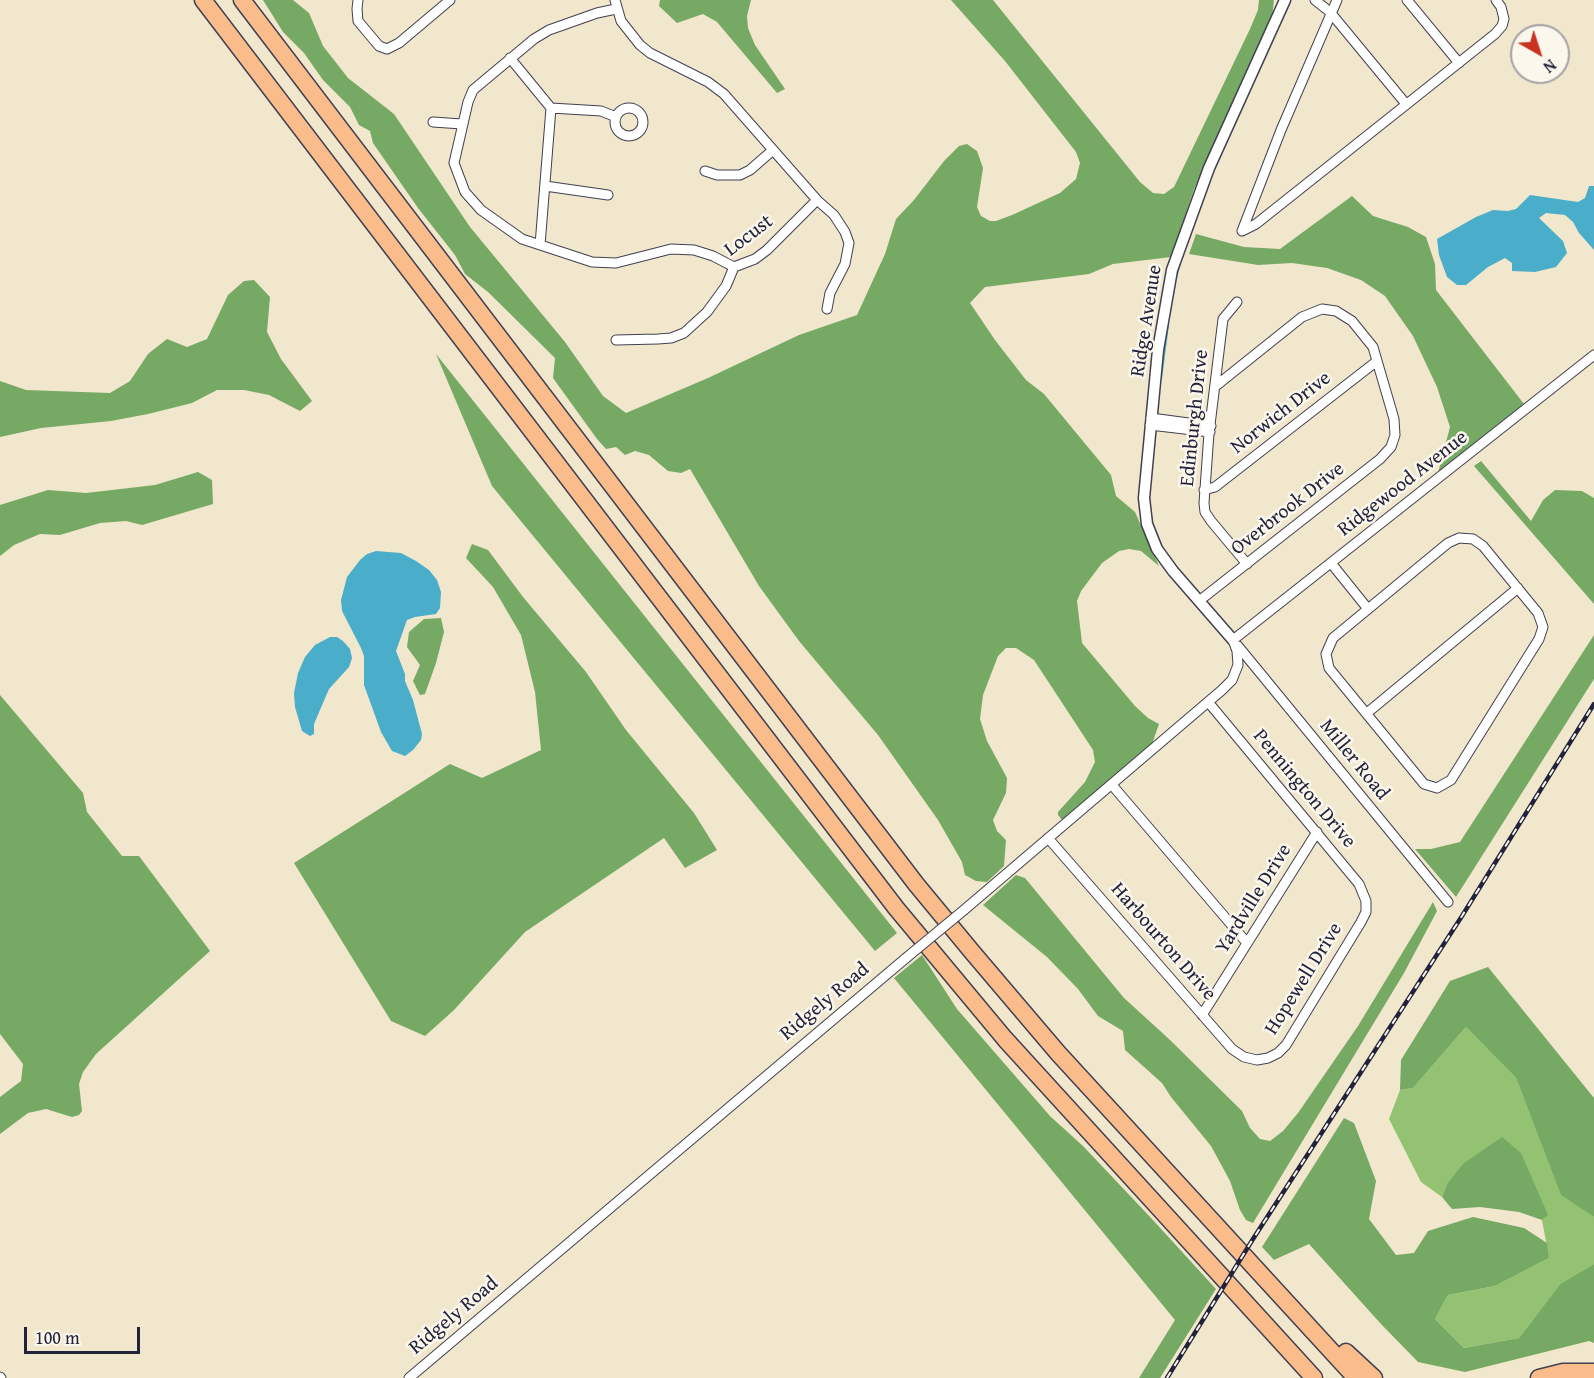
<!DOCTYPE html>
<style>
body{margin:0}
#map{position:relative;width:1594px;height:1378px;overflow:hidden;background:#f1e7cd;font-family:"Gentium Book Plus",serif}
canvas{display:block}
.north{position:absolute;left:1510px;top:24px;width:60px;height:60px;box-sizing:border-box;background:#fbf7ec;border:2px solid #a4a2a5;border-radius:50%;rotate:141deg;font-size:16px;font-weight:700;line-height:24px;text-align:center;color:#22223b}
.north::after{content:'';display:block;margin:auto;width:21px;height:27px;background:#c8321e;clip-path:polygon(50% 0,100% 100%,50% 72%,0 100%)}
.scale{position:absolute;left:24px;top:1327px;width:116px;height:27px;box-sizing:border-box;border:3px solid #22223b;border-top:0;padding-left:8px;font-size:18px;line-height:21px;white-space:nowrap;color:#22223b;-webkit-text-stroke:4px #fbf7ec;paint-order:stroke}
</style>
<div id="map">
<canvas width="1594" height="1378"></canvas>
<div class="north">N</div>
<div class="scale">100 m</div>
</div>
<script>
const ctx = document.querySelector('canvas').getContext('2d');
ctx.lineJoin = 'round';
function fillPath(path, color) { ctx.fillStyle = color; ctx.fill(path, 'evenodd'); }
const toPath = rows => new Path2D(rows.map(r => 'M' + r).join(''));
function trace(path, color, width, dash) { ctx.strokeStyle = color; ctx.lineWidth = width; ctx.lineCap = dash ? 'butt' : 'round'; ctx.setLineDash(dash || []); ctx.stroke(path); }
function label(font, color, halo, rows, align = 'center') {
  ctx.font = font + ' "Gentium Book Plus",serif'; ctx.lineWidth = 5; ctx.setLineDash([]); ctx.textBaseline = 'middle'; ctx.strokeStyle = halo; ctx.fillStyle = color; for (const [text, x, y, turn = 0] of rows) {
    ctx.save(); ctx.translate(x, y); ctx.rotate((+turn || 0) * Math.PI / 180); ctx.textAlign = isNaN(turn) ? turn : align; if (halo) ctx.strokeText(text, 0, 0); ctx.fillText(text, 0, 0); ctx.restore();
  }
}
fillPath(toPath([
 [1466,1027,1516,1078,1561,1194,1594,1217,1594,1264,1560,1284,1519,1338,1464,1348,1435,1319,1448,1295,1495,1286,1549,1258,1542,1220,1548,1214,1447,1184,1442,1197,1421,1182,1389,1119,1400,1090,1413,1088]
]), '#93c372');
fillPath(toPath([
 [263,0,293,0,309,13,323,46,348,78,394,114,470,227,565,342,603,396,626,413,708,378,799,335,857,315,885,254,896,219,914,200,944,161,959,146,967,144,977,151,983,168,977,207,981,216,990,221,996,221,1012,215,1060,193,1076,179,1080,163,1076,152,1005,61,951,0,993,0,1140,182,1153,193,1164,194,1174,187,1250,29,1258,10,1259,0,1274,0,1272,17,1194,189,1171,257,1113,264,1089,274,985,287,970,303,995,340,1026,380,1044,394,1111,475,1116,496,1135,512,1159,566,1141,551,1129,549,1119,551,1102,563,1081,591,1077,601,1082,643,1135,706,1148,718,1159,724,1152,744,1067,819,1062,820,1058,815,1058,812,1085,782,1095,762,1093,750,1034,660,1016,648,1006,648,998,656,983,695,980,719,987,741,1007,778,1006,793,993,820,997,831,1006,840,1004,866,987,882,976,881,965,875,962,862,938,820,878,735,799,641,759,586,690,469,681,473,668,471,649,455,635,451,625,455,616,447,606,449,597,439,553,378,555,358,488,292,465,274,455,255,418,208,373,143,370,131,359,125,350,107,323,80,304,53,283,32],
 [660,0,751,0,747,16,748,28,755,45,785,89,777,93,717,22,703,14,677,23,659,6],
 [1352,196,1373,216,1408,227,1426,237,1435,264,1436,290,1524,404,1438,473,1450,427,1437,387,1413,336,1385,296,1361,280,1327,268,1292,263,1258,265,1189,254,1196,234,1244,247,1280,249],
 [254,280,270,297,267,332,281,359,312,401,300,411,269,395,244,390,217,390,192,403,148,414,111,421,41,428,0,437,0,381,26,390,110,393,130,381,148,354,167,339,187,347,207,339,228,295,244,281],
 [436,354,897,933,875,951,492,486],
 [1481,461,1531,521,1543,500,1555,490,1582,491,1594,498,1594,604,1474,466],
 [198,472,212,480,213,504,142,525,126,521,100,523,60,535,40,534,14,545,0,556,0,505,48,490,86,493,155,485],
 [472,544,488,550,523,597,586,672,626,730,694,813,717,850,685,868,664,838,525,932,454,1010,425,1036,391,1021,294,863,450,764,482,778,541,750,535,692,521,635,493,587,466,558],
 [441,618,444,632,436,663,425,694,420,695,413,681,420,665,407,647,409,632,424,619],
 [1594,635,1594,679,1456,897,1415,849,1431,849,1460,842],
 [0,695,83,793,87,812,122,856,139,856,210,951,96,1054,83,1072,79,1084,82,1111,79,1115,72,1117,46,1109,28,1113,0,1134,0,1097,21,1081,23,1064,0,1034],
 [1016,875,1025,878,1124,998,1169,1039,1242,1111,1250,1128,1260,1139,1270,1141,1283,1131,1298,1113,1358,1026,1433,902,1437,911,1404,973,1253,1223,1246,1220,1240,1210,1230,1181,1211,1146,1171,1097,1162,1083,1125,1050,1123,1031,1098,1016,1078,989,1047,957,983,905],
 [922,955,957,1009,1050,1116,1083,1146,1152,1219,1216,1289,1160,1378,1139,1378,1175,1320,894,978],
 [1488,967,1594,1098,1594,1217,1561,1195,1516,1078,1466,1027,1413,1088,1400,1090,1401,1060,1450,981],
 [1344,1118,1354,1123,1376,1181,1369,1219,1396,1255,1414,1253,1428,1231,1473,1217,1524,1228,1547,1243,1549,1258,1495,1286,1448,1295,1435,1319,1464,1348,1519,1338,1560,1284,1594,1264,1594,1343,1589,1341,1465,1372,1418,1362,1381,1324,1309,1244,1274,1260,1262,1247],
 [1502,1137,1521,1153,1548,1215,1542,1220,1519,1212,1480,1207,1452,1209,1442,1197,1447,1184,1463,1164]
]), '#76a964');
fillPath(toPath([
 [1589,186,1594,186,1594,250,1579,233,1573,222,1565,215,1546,213,1539,218,1563,241,1567,253,1556,267,1535,272,1512,271,1512,263,1505,258,1488,267,1466,285,1457,285,1447,277,1439,255,1437,239,1476,217,1493,210,1508,211,1516,209,1530,195,1578,202,1585,198],
 [376,551,401,553,416,561,429,570,437,580,441,592,440,608,436,614,415,617,407,620,396,651,405,674,405,681,413,700,422,734,421,740,413,750,405,756,392,751,381,732,364,685,364,656,361,648,342,611,341,600,347,577,360,560,367,554],
 [330,637,337,637,343,641,350,649,352,658,349,667,329,689,314,724,314,734,310,736,302,731,295,707,294,693,298,673,305,657,315,645]
]), '#4aadc9');
trace(toPath([
 [1176,278,1180,263],
 [1161,379,1168,325]
]), '#4aadc9', 2);
const minor = toPath([
 [358,0,357,9,358,21,379,46,387,49,399,43,450,0],
 [615,0,621,21,640,45,650,53,708,82,724,94,817,200,834,215,845,232,849,243,845,264,830,293,827,309],
 [1315,0,1330,12,1406,104],
 [1407,0,1459,63],
 [616,9,597,13,549,30,534,39,473,90,468,102,454,163,465,192,481,210,522,239,592,262,616,263,671,249,694,250,713,256,734,267],
 [510,58,551,108,540,245],
 [551,108,601,111,616,117],
 '615 122a14 14 0 1 1 28 0a14 14 0 1 1-28 0Z',
 [433,122,462,124],
 [705,171,717,175,740,175,750,170,773,150],
 [545,186,608,195],
 [1242,231,1256,224,1495,34,1502,26,1504,19,1501,7,1496,0],
 [1242,231,1281,130,1337,0],
 [1237,302,1223,319,1209,433,1204,503,1205,512,1211,521,1247,564],
 [616,340,658,339,671,338,684,333,707,312,726,286,734,267,755,259,767,250,817,200],
 [1151,418,1211,426],
 [1150,425,1210,432],
 [1204,490,1215,487,1377,361],
 [1459,538,1473,539,1483,546,1538,613,1543,627,1539,639,1451,780,1437,788,1424,784,1329,668,1326,654,1333,638,1448,543,1459,538],
 [1331,563,1368,609],
 [1199,601,1380,459,1391,447,1395,435,1394,419,1373,347,1352,321,1336,311,1322,309,1302,317,1217,385],
 [1233,640,1594,355],
 [1238,646,1448,902],
 [1367,713,1518,588],
 [1112,785,1247,943],
 [1048,838,1232,1049,1244,1057,1257,1060,1268,1058,1278,1053,1286,1045,1361,922,1366,912,1366,901,1359,884,1209,703],
 [964,910,1222,690,1232,680,1238,665,1237,651,1233,640],
 [1202,1015,1317,832],
 [0,1377,1,1378],
 [409,1378,906,958]
]);
const tertiary = toPath([
 [1233,640,1173,571,1157,549,1147,524,1144,498,1158,350,1172,270,1209,168,1285,0]
]);
const motorway = toPath([
 [203,0,896,908,1005,1039,1314,1378],
 [242,0,916,884,973,953,1058,1053,1356,1378],
 [1346,1352,1374,1378],
 [1539,1378,1563,1372,1594,1372]
]);
trace(minor, '#414051', 11);
trace(tertiary, '#414051', 13);
trace(motorway, '#414051', 19);
trace(minor, '#fff', 9);
trace(tertiary, '#fff', 10);
trace(motorway, '#f9bc8a', 16);
const rail = toPath([
 [1167,1378,1253,1239,1462,916,1594,704]
]);
trace(rail, '#22223b', 4.5);
trace(rail, '#fbf7ec', 2, [7]);
const minorBridge = toPath([
 [906,958,964,910]
]);
trace(minorBridge, '#414051', 11, []);
trace(minorBridge, '#fff', 9);
label('20px', '#22223b', '#fbf7ec', [
 ["Locust",749,236,-37],
 ["Ridge Avenue",1147,321,-81],
 ["Norwich Drive",1281,413,-38],
 ["Edinburgh Drive",1195,418,-84],
 ["Ridgewood Avenue",1403,484,-38],
 ["Overbrook Drive",1288,509,-38],
 ["Miller Road",1354,760,51],
 ["Pennington Drive",1304,789,50],
 ["Yardville Drive",1254,899,-58],
 ["Harbourton Drive",1163,942,49],
 ["Hopewell Drive",1304,979,-58],
 ["Ridgely Road",825,1002,-40],
 ["Ridgely Road",454,1316,-40]
]);
</script>
